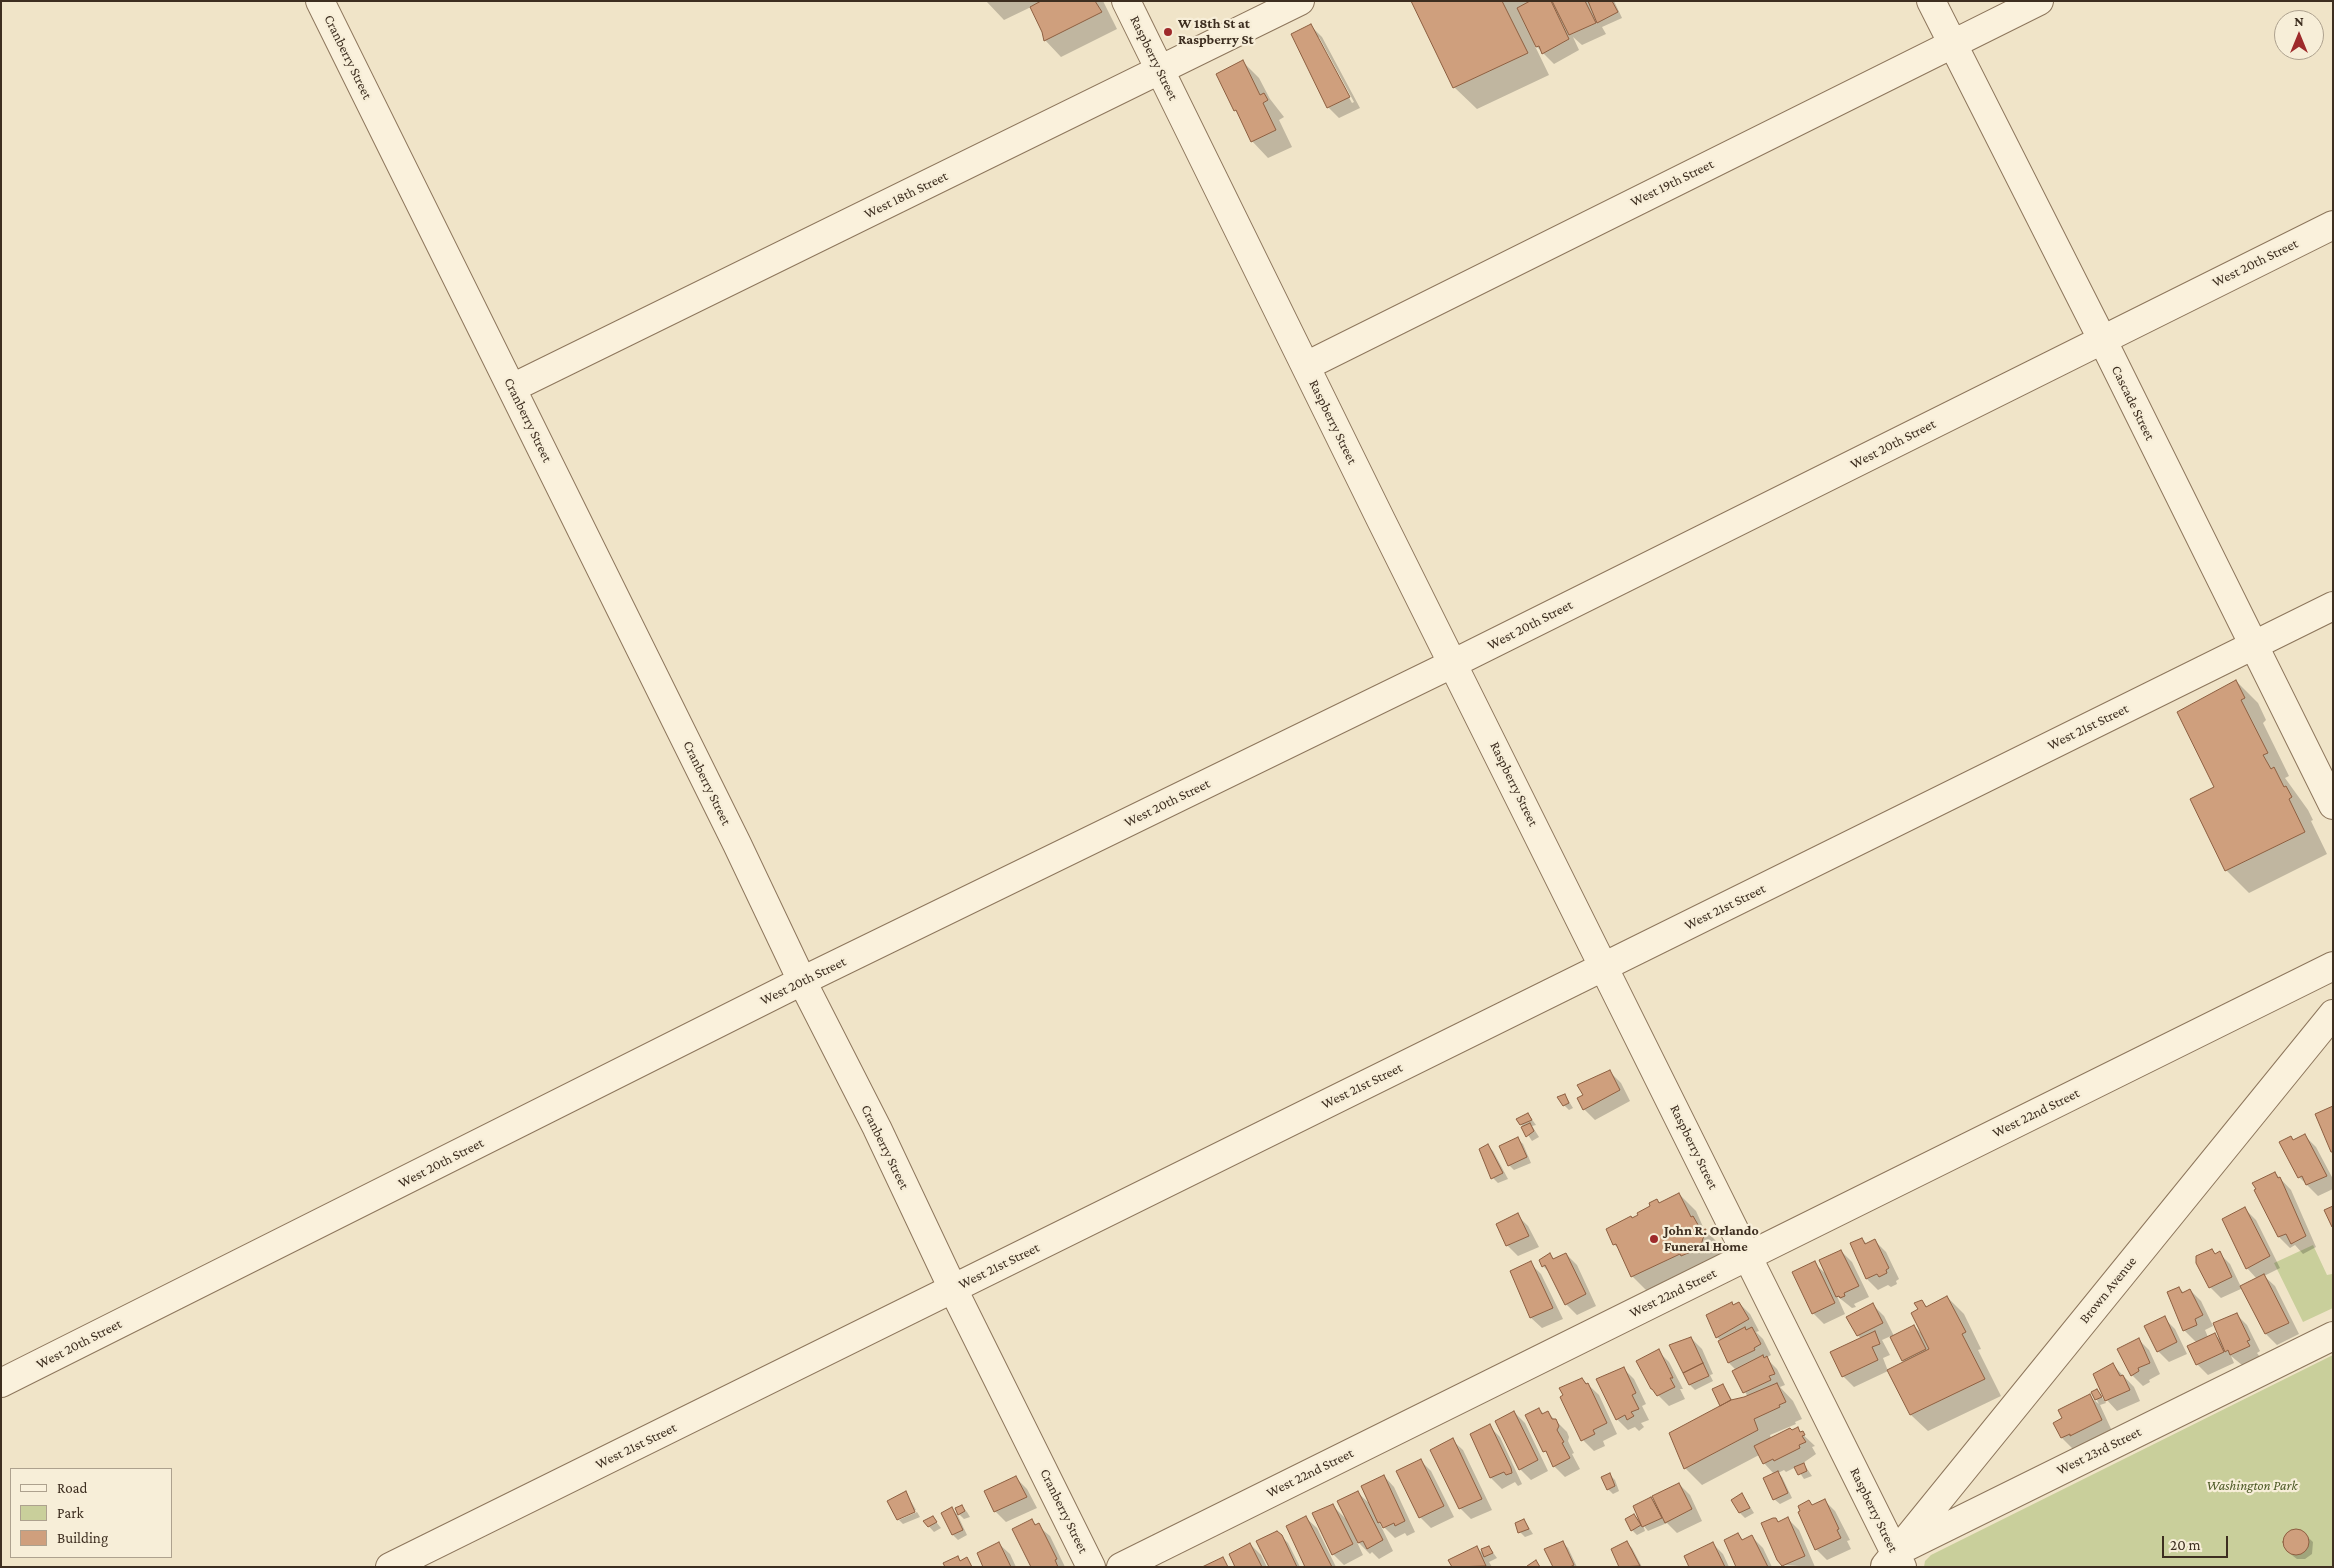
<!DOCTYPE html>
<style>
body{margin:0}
#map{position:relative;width:2334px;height:1568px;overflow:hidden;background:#f0e4c8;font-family:"Crimson Pro",serif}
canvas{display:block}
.frame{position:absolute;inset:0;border:2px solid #3d2e20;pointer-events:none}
.legend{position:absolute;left:10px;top:1468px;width:162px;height:90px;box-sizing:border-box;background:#f7eed8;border:1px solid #ada18e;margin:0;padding:6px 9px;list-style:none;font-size:15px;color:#3d2e20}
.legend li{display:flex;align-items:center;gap:10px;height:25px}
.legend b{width:25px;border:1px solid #ada18e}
.north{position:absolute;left:2274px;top:10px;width:50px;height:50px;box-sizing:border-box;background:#f7eed8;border:1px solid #ada18e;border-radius:50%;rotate:0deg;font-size:14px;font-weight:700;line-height:20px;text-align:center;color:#3d2e20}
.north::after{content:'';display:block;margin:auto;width:18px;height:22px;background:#9e2a2b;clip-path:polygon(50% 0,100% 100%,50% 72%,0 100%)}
.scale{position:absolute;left:2162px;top:1536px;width:66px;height:22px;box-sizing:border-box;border:2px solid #3d2e20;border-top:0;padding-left:6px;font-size:15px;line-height:18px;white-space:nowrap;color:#3d2e20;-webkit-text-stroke:4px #f7eed8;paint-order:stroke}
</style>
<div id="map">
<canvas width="2334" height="1568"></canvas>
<div class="frame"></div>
<ul class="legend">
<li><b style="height:6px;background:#faf1dc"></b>Road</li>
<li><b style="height:14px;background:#c9cf9b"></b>Park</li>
<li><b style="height:14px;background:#cf9f7d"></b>Building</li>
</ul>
<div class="north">N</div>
<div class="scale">20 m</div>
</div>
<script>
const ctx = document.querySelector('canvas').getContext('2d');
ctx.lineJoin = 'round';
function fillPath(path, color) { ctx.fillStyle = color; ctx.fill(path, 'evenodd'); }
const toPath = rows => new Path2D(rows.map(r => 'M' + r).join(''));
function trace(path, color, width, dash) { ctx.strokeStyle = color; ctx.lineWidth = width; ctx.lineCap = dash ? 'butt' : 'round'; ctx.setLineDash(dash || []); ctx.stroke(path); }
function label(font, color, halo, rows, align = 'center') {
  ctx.font = font + ' "Crimson Pro",serif'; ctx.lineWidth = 4.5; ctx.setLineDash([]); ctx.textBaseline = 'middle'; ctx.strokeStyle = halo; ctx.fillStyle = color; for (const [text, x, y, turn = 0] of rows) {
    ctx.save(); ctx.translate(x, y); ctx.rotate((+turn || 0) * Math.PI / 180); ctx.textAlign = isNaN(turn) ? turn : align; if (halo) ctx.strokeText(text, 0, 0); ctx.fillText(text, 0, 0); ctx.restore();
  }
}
fillPath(toPath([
 [2313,1245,2327,1275,2332,1274,2333,1276,2333,1308,2303,1322,2274,1263],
 [2333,1355,2333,1567,1924,1567,1925,1561,1931,1555]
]), '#c9cf9b');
fillPath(toPath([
 [986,1,1103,1,1117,29,1061,57,1045,40,1044,32,1031,7,1004,20],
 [1412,1,1614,1,1622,18,1602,27,1606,34,1582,45,1573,37,1579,50,1554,64,1534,44,1549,75,1477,109,1454,87],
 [1311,26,1322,37,1360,108,1339,118,1328,107],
 [1316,37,1319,37,1354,102,1352,103],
 [1242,61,1259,78,1270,99,1284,117,1279,120,1292,147,1268,158,1252,141,1240,116,1235,110],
 [2236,681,2258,703,2266,720,2263,723,2289,776,2285,778,2308,810,2313,820,2311,821,2327,854,2249,893,2226,870,2192,800,2216,787],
 [1610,1072,1621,1083,1630,1101,1595,1120,1584,1109,1584,1096],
 [1565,1095,1573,1108,1569,1110,1564,1105],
 [1528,1114,1536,1125,1532,1126,1539,1137,1532,1141,1521,1124],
 [2305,1136,2316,1147,2333,1179,2333,1189,2318,1196,2299,1177,2291,1137,2294,1141],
 [1518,1139,1523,1144,1531,1163,1514,1170,1509,1165],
 [1488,1146,1493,1151,1508,1179,1498,1183,1493,1178,1482,1158],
 [2275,1173,2291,1190,2316,1247,2303,1254,2295,1245,2290,1248,2279,1237,2256,1191],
 [1679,1194,1696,1211,1704,1229,1722,1247,1717,1264,1649,1293,1632,1276,1620,1250,1614,1244,1657,1200,1660,1203],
 [2245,1209,2256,1220,2280,1268,2264,1276,2275,1286,2299,1334,2277,1345,2266,1334,2243,1288,2221,1298,2210,1287,2212,1250,2216,1255,2219,1253,2230,1264,2241,1287,2257,1279,2247,1268],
 [1517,1215,1528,1226,1539,1247,1518,1256,1507,1245],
 [1862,1239,1867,1244,1875,1241,1886,1252,1899,1279,1896,1281,1897,1284,1891,1287,1888,1285,1878,1290,1867,1279,1852,1244],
 [1841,1251,1852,1262,1869,1297,1854,1304,1856,1307,1852,1308,1837,1296,1845,1314,1824,1324,1813,1313,1814,1263,1827,1275],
 [1566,1254,1577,1265,1596,1306,1577,1315,1566,1304,1551,1274,1543,1266,1550,1255,1555,1260],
 [1530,1263,1541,1274,1563,1319,1542,1328,1529,1316],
 [2179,1288,2184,1293,2190,1290,2201,1301,2213,1326,2205,1330,2208,1337,2214,1334,2222,1341,2236,1314,2247,1325,2260,1351,2257,1353,2260,1357,2242,1365,2231,1356,2234,1363,2208,1375,2197,1364,2197,1343,2184,1330],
 [1947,1297,1964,1314,1981,1349,1978,1350,2001,1396,1928,1431,1911,1415,1905,1363,1891,1336,1882,1340,1890,1355,1883,1358,1888,1371,1854,1387,1843,1376,1861,1339,1858,1335,1873,1305,1884,1316,1894,1336,1914,1326,1924,1336,1919,1310,1922,1301,1927,1307],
 [1739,1303,1750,1314,1759,1331,1756,1332,1763,1339,1771,1355,1766,1358,1777,1369,1785,1385,1780,1387,1793,1401,1802,1419,1795,1422,1796,1424,1770,1435,1771,1439,1797,1429,1815,1446,1812,1447,1816,1454,1803,1463,1812,1476,1804,1479,1796,1467,1786,1472,1784,1470,1778,1473,1782,1477,1792,1498,1780,1504,1774,1499,1774,1474,1764,1463,1759,1455,1702,1485,1685,1468,1671,1434,1722,1407,1722,1385,1733,1401,1748,1397,1733,1371,1736,1370,1729,1363,1719,1342,1721,1341,1717,1337,1734,1306],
 [2164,1318,2175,1329,2187,1354,2169,1362,2158,1351],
 [1691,1338,1702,1349,1713,1374,1710,1375,1713,1381,1695,1390,1690,1385],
 [2138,1339,2149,1350,2160,1374,2149,1380,2150,1382,2143,1386,2132,1375],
 [1658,1351,1669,1362,1683,1389,1680,1389,1685,1399,1669,1406,1658,1395],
 [2113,1365,2134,1387,2140,1401,2117,1411,2106,1399],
 [1623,1368,1634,1379,1646,1404,1642,1406,1649,1420,1641,1423,1644,1427,1639,1431,1635,1427,1628,1430,1617,1419],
 [1582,1379,1599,1395,1617,1434,1603,1441,1605,1446,1594,1451,1583,1440],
 [2097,1390,2106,1403,2100,1405,2112,1431,2082,1446,2081,1445,2073,1449,2062,1438,2055,1423,2063,1419,2089,1396,2099,1404,2093,1392],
 [1539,1409,1544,1414,1548,1413,1567,1432,1569,1437,1568,1441,1574,1453,1572,1454,1580,1469,1565,1477,1554,1466,1527,1415],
 [1514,1412,1525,1423,1548,1471,1531,1480,1520,1469,1496,1421],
 [1489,1426,1500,1437,1522,1484,1518,1486,1515,1482,1502,1489,1491,1478],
 [1452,1440,1463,1450,1492,1510,1471,1519,1460,1508],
 [1420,1460,1431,1471,1454,1517,1431,1528,1420,1517],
 [1610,1475,1615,1480,1619,1491,1613,1494,1608,1489],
 [1384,1476,1394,1487,1415,1532,1407,1536,1405,1533,1395,1538,1379,1522,1393,1551,1379,1559,1372,1552,1370,1554,1356,1540,1363,1555,1344,1565,1333,1554,1332,1505,1346,1519,1358,1493,1371,1505],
 [1016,1478,1027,1489,1037,1508,1006,1522,995,1511],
 [1679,1484,1690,1495,1702,1521,1677,1533,1667,1523,1648,1531,1643,1525,1645,1531,1637,1535,1632,1530,1634,1515,1642,1523,1651,1498,1657,1504],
 [906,1493,916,1510,898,1518],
 [1742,1494,1754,1513,1745,1518,1740,1513],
 [1824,1500,1835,1511,1850,1540,1847,1541,1851,1549,1827,1560,1816,1549,1809,1502,1813,1506],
 [962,1507,967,1512,970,1517,964,1519,959,1514],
 [952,1509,957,1514,967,1535,958,1540,953,1535,943,1514],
 [917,1512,920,1517,903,1524,899,1520],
 [933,1518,941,1528,934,1532,925,1522],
 [1306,1518,1317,1528,1336,1567,1306,1567],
 [1776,1519,1779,1523,1788,1519,1799,1530,1815,1567,1783,1565,1764,1529],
 [1524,1520,1533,1534,1525,1537,1520,1532],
 [1032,1521,1050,1536,1065,1567,1033,1567],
 [2300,1530,2313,1542,2312,1554,2305,1559,2297,1559,2293,1556,2287,1550,2283,1539,2290,1531],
 [1277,1532,1288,1543,1300,1567,1270,1567],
 [1738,1535,1744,1541,1752,1537,1763,1548,1772,1567,1738,1567],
 [1562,1542,1568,1548,1577,1567,1554,1567],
 [1627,1543,1632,1548,1642,1567,1620,1567],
 [1712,1543,1723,1554,1729,1567,1690,1567],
 [999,1544,1010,1554,1016,1567,986,1567],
 [1250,1544,1261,1555,1267,1567,1237,1567],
 [1489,1547,1497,1558,1489,1562,1492,1567,1453,1567,1477,1548,1485,1555]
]), '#0003');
const building = toPath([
 [1041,1,1095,1,1102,12,1044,41,1042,32,1030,7,1041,1],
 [1411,1,1502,1,1528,53,1453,88,1411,1],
 [1530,1,1551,1,1569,39,1542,54,1539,46,1536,47,1517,8,1530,1],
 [1552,1,1585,1,1596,23,1569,35,1552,1],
 [1588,1,1612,1,1618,12,1597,23,1588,1],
 [1311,24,1350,97,1327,108,1291,34,1311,24],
 [1243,60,1260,95,1264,93,1268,100,1263,103,1276,130,1251,142,1236,110,1234,111,1216,74,1243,60],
 [2236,680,2245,698,2241,700,2268,753,2263,755,2271,769,2274,767,2284,787,2286,786,2292,797,2289,799,2305,832,2225,871,2190,799,2214,787,2177,712,2236,680],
 [1610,1070,1620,1090,1583,1110,1577,1098,1583,1095,1577,1085,1610,1070],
 [1565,1094,1569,1103,1563,1106,1557,1097,1565,1094],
 [2333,1106,2333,1152,2331,1152,2315,1114,2333,1106],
 [1528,1113,1532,1120,1520,1125,1516,1119,1528,1113],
 [1530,1123,1534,1131,1526,1137,1521,1127,1530,1123],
 [2305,1134,2327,1176,2306,1185,2302,1176,2298,1178,2279,1142,2291,1136,2293,1140,2305,1134],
 [1518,1137,1527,1157,1508,1166,1499,1146,1518,1137],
 [1488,1144,1503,1173,1491,1179,1479,1149,1488,1144],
 [2275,1172,2278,1178,2280,1177,2306,1236,2291,1244,2286,1234,2278,1237,2254,1190,2256,1189,2252,1183,2275,1172],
 [1679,1193,1691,1217,1693,1216,1701,1230,1706,1229,1700,1248,1681,1256,1680,1254,1631,1277,1616,1244,1613,1245,1606,1229,1631,1216,1632,1218,1638,1215,1637,1213,1650,1206,1649,1203,1657,1199,1659,1203,1679,1193],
 [2333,1206,2333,1227,2332,1227,2324,1210,2333,1206],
 [2245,1207,2270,1256,2246,1269,2222,1219,2245,1207],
 [1518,1213,1529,1236,1506,1246,1496,1224,1518,1213],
 [1862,1238,1865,1244,1875,1239,1889,1268,1886,1270,1887,1273,1879,1277,1877,1274,1866,1279,1850,1243,1862,1238],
 [2212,1249,2215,1254,2220,1251,2232,1277,2209,1288,2196,1263,2196,1256,2212,1249],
 [1841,1250,1859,1286,1844,1293,1845,1296,1840,1298,1839,1296,1836,1297,1819,1260,1841,1250],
 [1550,1253,1553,1259,1566,1253,1586,1294,1565,1305,1545,1265,1542,1267,1539,1260,1550,1253],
 [1531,1261,1553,1308,1530,1318,1510,1271,1531,1261],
 [1815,1261,1835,1303,1812,1314,1792,1272,1815,1261],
 [2264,1274,2289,1323,2265,1334,2240,1286,2264,1274],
 [2179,1287,2182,1293,2190,1289,2203,1315,2195,1319,2197,1325,2183,1331,2167,1292,2179,1287],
 [1947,1296,1966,1332,1962,1334,1985,1379,1910,1415,1887,1370,1929,1349,1911,1313,1918,1309,1914,1303,1922,1300,1926,1307,1947,1296],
 [1732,1302,1733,1305,1739,1302,1749,1319,1716,1338,1706,1315,1732,1302],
 [1873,1303,1883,1323,1857,1336,1846,1317,1873,1303],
 [2237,1313,2250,1340,2247,1341,2250,1346,2230,1355,2228,1350,2225,1352,2213,1323,2237,1313],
 [2165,1316,2177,1342,2157,1352,2144,1326,2165,1316],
 [1914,1325,1926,1349,1902,1361,1890,1337,1914,1325],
 [1745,1327,1746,1330,1752,1327,1761,1344,1754,1348,1755,1350,1728,1363,1718,1341,1745,1327],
 [1875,1331,1880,1344,1872,1347,1878,1360,1842,1377,1830,1352,1875,1331],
 [2215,1333,2224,1352,2196,1365,2187,1346,2215,1333],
 [1691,1337,1703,1363,1683,1373,1669,1345,1691,1337],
 [2139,1338,2150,1363,2138,1368,2139,1371,2131,1376,2117,1349,2139,1338],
 [1659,1349,1673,1378,1670,1378,1675,1387,1657,1396,1652,1389,1651,1389,1636,1361,1659,1349],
 [1763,1355,1764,1358,1767,1356,1775,1374,1769,1376,1771,1380,1743,1393,1732,1371,1763,1355],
 [1703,1363,1709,1376,1689,1385,1683,1373,1703,1363],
 [2113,1363,2120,1376,2123,1375,2130,1390,2105,1401,2093,1374,2113,1363],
 [1624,1367,1636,1393,1632,1395,1639,1409,1631,1412,1634,1416,1627,1420,1625,1415,1616,1420,1596,1379,1624,1367],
 [1582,1378,1586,1384,1588,1383,1607,1423,1593,1430,1595,1434,1581,1441,1560,1397,1563,1395,1559,1388,1582,1378],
 [1777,1383,1786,1402,1779,1405,1780,1407,1754,1419,1758,1430,1684,1469,1669,1433,1731,1400,1744,1397,1777,1383],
 [1723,1384,1731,1400,1720,1406,1712,1389,1723,1384],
 [2097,1389,2102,1397,2095,1400,2091,1392,2097,1389],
 [2090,1394,2102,1420,2070,1436,2070,1434,2061,1438,2053,1423,2062,1418,2058,1410,2090,1394],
 [1539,1408,1542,1414,1548,1411,1552,1419,1556,1419,1559,1426,1557,1430,1564,1442,1562,1443,1570,1458,1553,1467,1546,1451,1543,1452,1525,1415,1539,1408],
 [1514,1411,1538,1460,1519,1470,1495,1421,1514,1411],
 [1490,1424,1511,1468,1512,1473,1506,1475,1504,1472,1490,1478,1470,1434,1490,1424],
 [1798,1427,1800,1432,1803,1431,1805,1435,1802,1436,1806,1442,1799,1445,1800,1448,1774,1461,1773,1459,1763,1464,1754,1446,1790,1428,1792,1430,1798,1427],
 [1453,1438,1482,1499,1459,1509,1430,1450,1453,1438],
 [1421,1459,1444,1506,1419,1518,1396,1471,1421,1459],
 [1804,1463,1807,1471,1798,1475,1794,1467,1804,1463],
 [1778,1471,1788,1493,1773,1500,1763,1478,1778,1471],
 [1610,1473,1615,1486,1607,1490,1601,1477,1610,1473],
 [1384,1475,1405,1521,1395,1526,1394,1523,1383,1528,1380,1522,1378,1523,1361,1486,1384,1475],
 [1016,1476,1027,1497,994,1512,984,1491,1016,1476],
 [1679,1483,1692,1509,1665,1523,1652,1496,1679,1483],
 [906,1491,915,1512,897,1520,887,1501,906,1491],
 [1358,1491,1383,1540,1367,1549,1363,1541,1358,1543,1337,1501,1358,1491],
 [1742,1493,1750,1508,1739,1513,1731,1500,1742,1493],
 [1651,1497,1662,1518,1642,1527,1633,1506,1651,1497],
 [1825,1499,1839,1529,1837,1530,1841,1538,1815,1550,1798,1512,1800,1511,1798,1506,1809,1500,1812,1505,1825,1499],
 [1333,1504,1353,1544,1332,1555,1312,1513,1333,1504],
 [962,1505,965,1511,958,1515,955,1508,962,1505],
 [952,1507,963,1530,952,1535,941,1513,952,1507],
 [1634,1514,1641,1525,1631,1531,1625,1519,1634,1514],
 [933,1516,937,1522,928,1527,923,1521,933,1516],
 [1306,1516,1332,1567,1305,1567,1286,1526,1306,1516],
 [1788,1517,1805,1556,1782,1566,1777,1560,1761,1523,1773,1518,1776,1518,1778,1522,1788,1517],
 [1032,1519,1035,1525,1039,1523,1057,1559,1055,1560,1058,1567,1031,1567,1012,1529,1032,1519],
 [1524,1519,1529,1529,1518,1533,1515,1523,1524,1519],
 '2283 1542a13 13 0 1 1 26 0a13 13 0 1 1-26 0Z',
 [1277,1531,1282,1535,1297,1567,1269,1567,1256,1541,1277,1531],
 [1738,1533,1742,1540,1752,1535,1768,1567,1736,1567,1724,1540,1738,1533],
 [1563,1541,1574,1565,1570,1567,1553,1567,1544,1549,1563,1541],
 [1627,1541,1640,1566,1619,1567,1611,1549,1627,1541],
 [999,1542,1011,1567,983,1567,977,1553,999,1542],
 [1713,1542,1725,1567,1689,1567,1684,1556,1713,1542],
 [1250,1543,1262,1567,1235,1567,1229,1554,1250,1543],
 [1477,1546,1486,1566,1452,1567,1448,1560,1477,1546],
 [1489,1546,1493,1553,1484,1557,1481,1549,1489,1546],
 [958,1556,960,1561,967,1557,972,1567,945,1567,943,1563,958,1556],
 [1223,1557,1228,1567,1202,1567,1223,1557],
 [1536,1560,1540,1567,1528,1567,1527,1566,1536,1560]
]);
fillPath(building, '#cf9f7d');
trace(building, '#8d5f41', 1);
const minor = toPath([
 [320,1,737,844,802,981,877,1128,953,1289,1091,1567],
 [1126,1,1381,520,1902,1567],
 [1931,1,2102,339,2333,805],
 [1306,366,2039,1],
 [512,388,1300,1],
 [1,1383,802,981,1454,663,2333,225],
 [1904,1548,2333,1336],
 [1885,1566,2333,1014],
 [390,1567,2333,606],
 [1121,1567,2333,966]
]);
trace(minor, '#8d765c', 30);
trace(minor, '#faf1dc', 28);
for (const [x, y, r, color] of [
 [1168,32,5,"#9e2a2b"],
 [1654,1239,5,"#9e2a2b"]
]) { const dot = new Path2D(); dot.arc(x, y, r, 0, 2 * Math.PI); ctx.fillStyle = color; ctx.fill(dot); trace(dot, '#f7eed8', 2); }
label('bold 14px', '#3d2e20', '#f7eed8', [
 ["W 18th St at",1178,24],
 ["Raspberry St",1178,40],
 ["John R. Orlando",1664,1231],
 ["Funeral Home",1664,1247]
], 'left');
label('14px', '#3d2e20', '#f7eed8', [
 ["Cranberry Street",348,57,64],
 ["Raspberry Street",1154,58,64],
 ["West 19th Street",1672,183,-26],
 ["West 18th Street",906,195,-26],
 ["West 20th Street",2255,263,-26],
 ["Cascade Street",2133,403,64],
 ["Cranberry Street",528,420,64],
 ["Raspberry Street",1333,422,64],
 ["West 20th Street",1893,444,-27],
 ["West 20th Street",1530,625,-27],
 ["West 21st Street",2088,727,-26],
 ["Cranberry Street",707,783,64],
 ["Raspberry Street",1514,784,64],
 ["West 20th Street",1167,803,-26],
 ["West 21st Street",1725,907,-26],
 ["West 20th Street",803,981,-26],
 ["West 21st Street",1362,1086,-26],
 ["West 22nd Street",2036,1113,-26],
 ["Cranberry Street",885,1147,64],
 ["Raspberry Street",1694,1147,64],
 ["West 20th Street",441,1163,-27],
 ["West 21st Street",999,1266,-26],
 ["Brown Avenue",2108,1290,-51],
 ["West 22nd Street",1673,1293,-26],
 ["West 20th Street",79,1344,-27],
 ["West 21st Street",636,1446,-26],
 ["West 23rd Street",2099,1451,-26],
 ["West 22nd Street",1310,1473,-26],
 ["Raspberry Street",1874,1510,64],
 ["Cranberry Street",1064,1511,64]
]);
label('italic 14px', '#4d5a26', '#f7eed8', [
 ["Washington Park",2252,1486]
]);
</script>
